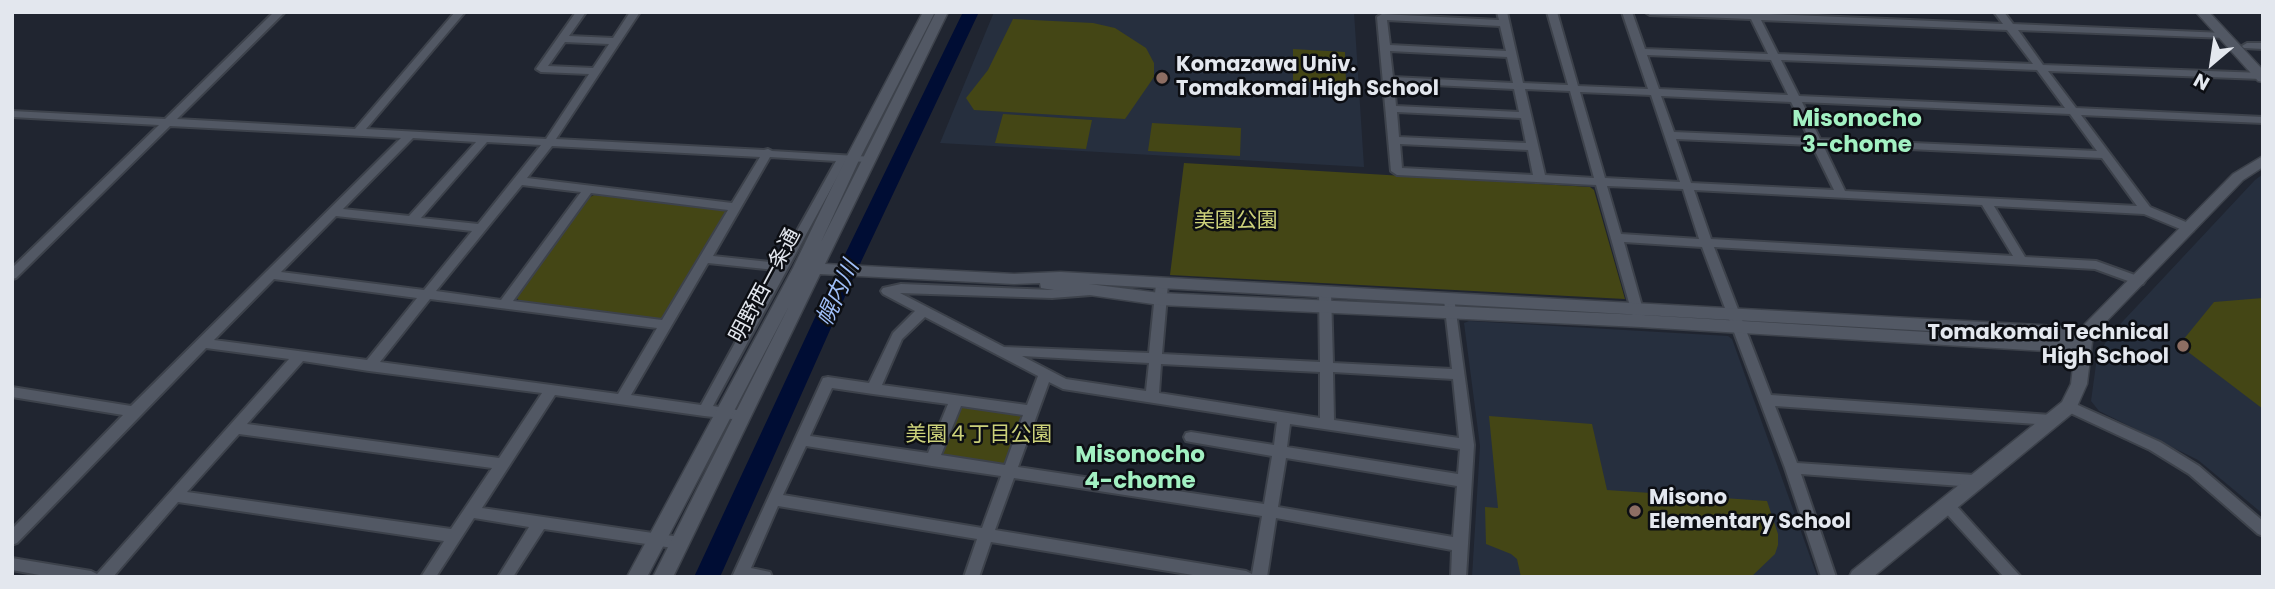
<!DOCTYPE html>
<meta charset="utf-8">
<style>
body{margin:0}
#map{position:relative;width:2275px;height:589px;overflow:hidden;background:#202530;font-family:Poppins,sans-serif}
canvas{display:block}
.frame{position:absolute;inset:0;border:14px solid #e3e7ee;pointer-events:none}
.north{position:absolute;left:2177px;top:28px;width:70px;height:70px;-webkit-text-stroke:5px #0c0e13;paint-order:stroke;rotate:209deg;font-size:19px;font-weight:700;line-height:28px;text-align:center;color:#e3e7ee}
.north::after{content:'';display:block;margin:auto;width:24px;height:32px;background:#e3e7ee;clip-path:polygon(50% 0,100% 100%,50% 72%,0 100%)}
</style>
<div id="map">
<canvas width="2275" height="589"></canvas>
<div class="frame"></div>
<div class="north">N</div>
</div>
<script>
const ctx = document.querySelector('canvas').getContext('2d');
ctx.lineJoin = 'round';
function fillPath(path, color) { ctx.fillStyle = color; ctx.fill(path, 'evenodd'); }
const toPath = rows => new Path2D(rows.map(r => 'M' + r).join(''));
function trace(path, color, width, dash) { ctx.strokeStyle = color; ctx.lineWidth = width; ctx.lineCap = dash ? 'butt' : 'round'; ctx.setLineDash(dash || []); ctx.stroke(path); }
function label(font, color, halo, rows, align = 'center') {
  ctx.font = font + ' Poppins,"Noto Sans JP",sans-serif'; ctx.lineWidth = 5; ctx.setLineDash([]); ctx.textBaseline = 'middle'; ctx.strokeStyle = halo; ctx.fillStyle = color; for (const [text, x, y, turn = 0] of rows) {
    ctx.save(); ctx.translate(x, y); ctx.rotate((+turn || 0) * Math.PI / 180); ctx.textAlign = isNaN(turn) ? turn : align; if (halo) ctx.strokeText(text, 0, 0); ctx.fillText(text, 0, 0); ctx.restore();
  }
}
fillPath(toPath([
 [994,12,1354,12,1364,167,940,143],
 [2263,174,2263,514,2198,460,2099,411,2091,401,2097,357,2110,335,2255,180],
 [1469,321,1728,336,1732,339,1817,576,1472,577,1480,446,1464,323]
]), '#262f3e');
fillPath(toPath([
 [1013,19,1093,23,1115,28,1146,48,1154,63,1154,77,1125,119,974,110,966,98,988,70],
 [1293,49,1345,52,1346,84,1293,81],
 [1003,114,1092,120,1086,149,995,143],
 [1152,123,1241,128,1240,156,1148,151],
 [1184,163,1590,187,1594,190,1625,299,1170,275],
 [594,195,727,209,727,213,665,317,661,319,520,301,515,297,588,198],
 [2263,298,2263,409,2179,345,2214,302],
 [956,401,1031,411,1009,473,932,460],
 [1489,416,1592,424,1607,490,1767,501,1778,534,1778,545,1775,554,1751,577,1521,577,1517,559,1511,554,1486,544,1485,507,1498,508]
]), '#444615');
fillPath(toPath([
 [963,12,979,12,851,283,720,577,694,577,831,283,963,12]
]), '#000d34');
const minor = toPath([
 [274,12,285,12,177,119,355,129,455,12,465,12,366,129,546,139,589,74,541,72,536,69,576,12,586,12,569,36,613,38,630,12,640,12,556,139,764,150,768,149,772,151,873,157,874,159,873,161,869,162,846,161,713,406,737,410,739,414,737,418,732,419,704,416,555,395,482,508,680,537,685,539,687,543,685,547,680,549,544,529,513,577,498,577,529,527,474,518,436,577,421,577,444,541,178,502,113,577,50,577,12,570,12,558,91,571,97,574,289,359,206,348,17,543,12,545,12,529,123,415,12,397,12,387,131,406,401,138,170,126,16,278,12,279,12,268,159,125,12,117,12,111,165,119,274,12],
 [565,42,609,44,593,68,548,66,565,42],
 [413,138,476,142,409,216,343,209,413,138],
 [487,142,541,145,478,224,421,218,487,142],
 [552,146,760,157,732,203,527,178,552,146],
 [770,157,836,161,779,263,713,256,770,157],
 [522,185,581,192,501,300,436,291,522,185],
 [591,193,728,210,662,320,513,301,591,193],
 [336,216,472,231,424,290,281,272,336,216],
 [708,263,775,270,701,405,631,395,708,263],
 [274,279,417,298,367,360,214,340,274,279],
 [430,299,657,328,618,394,380,362,430,299],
 [303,361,369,371,542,393,499,458,247,424,303,361],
 [239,434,492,468,451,529,187,492,239,434],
 [1497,12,1507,12,1523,83,1568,85,1547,12,1557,12,1578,86,1648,89,1622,12,1632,12,1645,49,1768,54,1751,19,1650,15,1645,12,1724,12,2003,24,1994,12,2004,12,2013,24,2224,33,2229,36,2227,38,2018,30,2043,65,2263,73,2262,79,2048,71,2076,108,2263,117,2263,123,2081,115,2150,207,2193,225,2195,228,2193,231,2185,231,2144,214,1994,206,2025,257,2096,261,2143,278,2145,281,2143,284,2139,285,2095,269,1714,247,1771,395,2051,415,2056,416,2058,420,2056,424,2051,425,1775,406,1797,463,1974,475,1979,477,1981,481,1979,485,1974,487,1801,474,1836,577,1821,577,1785,468,1702,247,1624,242,1645,317,1639,321,1633,317,1596,185,1397,175,1391,171,1377,17,1382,14,1499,20,1497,12],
 [1387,20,1500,26,1506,51,1390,45,1387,20],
 [1761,20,2007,30,2033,64,1778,54,1761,20],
 [1390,51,1507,57,1513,83,1393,77,1390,51],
 [1647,55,1771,60,1788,95,1659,89,1647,55],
 [1781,60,2037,70,2065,108,1799,96,1781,60],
 [1394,83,1514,89,1519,112,1396,106,1394,83],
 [1525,89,1570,91,1594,178,1545,175,1525,89],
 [1580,92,1651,95,1680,182,1605,178,1580,92],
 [1661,96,1791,102,1809,138,1674,132,1661,96],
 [1802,102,2070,114,2097,151,1820,139,1802,102],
 [1397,112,1521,118,1526,143,1399,137,1397,112],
 [1676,139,1812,145,1834,190,1691,183,1676,139],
 [1400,144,1528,150,1533,175,1402,168,1400,144],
 [1823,145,2102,158,2137,206,1845,191,1823,145],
 [1607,186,1683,189,1699,239,1621,234,1607,186],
 [1694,190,1982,205,2013,256,1711,239,1694,190],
 [2247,43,2263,43,2263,49,2244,48,2242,46,2247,43],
 [1162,280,1168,284,1162,354,1320,362,1319,292,1325,288,1331,292,1333,363,1452,369,1444,300,1450,296,1454,297,1474,445,1466,577,1451,577,1452,550,1276,518,1267,577,1205,577,991,542,979,577,964,577,977,539,778,506,751,568,770,572,772,577,732,577,823,378,828,377,869,383,893,333,915,311,883,294,881,291,883,288,901,284,1052,290,1087,288,1093,292,1091,295,1052,298,900,293,1004,347,1149,353,1156,284,1162,280],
 [925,317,1038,376,1027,405,882,385,902,339,925,317],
 [1022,356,1149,363,1146,391,1066,379,1022,356],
 [1161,364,1320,372,1320,418,1159,393,1161,364],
 [1333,372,1453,379,1459,438,1334,420,1333,372],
 [1049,382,1063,389,1277,422,1274,445,1191,432,1186,433,1184,437,1186,441,1191,442,1272,456,1264,504,1018,467,1049,382],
 [832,388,873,394,948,404,928,453,810,436,832,388],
 [961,406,1023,415,1005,465,941,455,961,406],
 [1290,424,1460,449,1458,474,1287,447,1290,424],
 [806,446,932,466,1001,476,982,528,783,495,806,446],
 [1286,458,1457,486,1453,537,1278,507,1286,458],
 [1014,478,1262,516,1252,574,1246,571,995,530,1014,478],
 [2069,401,2160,442,2199,466,2263,521,2263,536,2258,534,2189,474,2150,450,2064,410,2062,406,2064,402,2069,401],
 [1948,500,1953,502,2021,577,2004,577,1943,510,1941,506,1943,502,1948,500]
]);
const tertiary = toPath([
 [923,12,935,12,860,158,821,242,936,12,948,12,825,264,1014,274,1060,272,2057,326,2080,334,2085,324,2233,174,2263,156,2263,167,2243,180,2097,331,2092,342,2087,384,2075,411,1873,577,1849,577,1852,571,2062,402,2071,384,2075,350,2063,352,1641,327,1160,305,1047,289,1041,288,1040,283,1014,284,820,274,673,577,653,577,789,306,647,577,627,577,793,268,846,158,923,12],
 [1089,284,2056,338,2061,340,1641,315,1160,293,1089,284],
 [2196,12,2209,12,2263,70,2263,82,2258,81,2196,12]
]);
trace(minor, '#3d424b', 4);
trace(tertiary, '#3d424b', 3);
fillPath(minor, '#525864');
fillPath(tertiary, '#525864');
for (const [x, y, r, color] of [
 [1162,78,7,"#8d6e63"],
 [2183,346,7,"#8d6e63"],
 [1635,511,7,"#8d6e63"]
]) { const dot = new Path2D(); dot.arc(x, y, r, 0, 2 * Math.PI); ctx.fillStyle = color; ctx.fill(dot); trace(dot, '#0c0e13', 2.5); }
label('bold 21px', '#e3e7ee', '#0c0e13', [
 ["Komazawa Univ.",1176,66],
 ["Tomakomai High School",1176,90],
 ["Tomakomai Technical",2169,334,"right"],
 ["High School",2169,358,"right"],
 ["Misono",1649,499],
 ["Elementary School",1649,523]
], 'left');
label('21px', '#ccd17a', '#0c0e13', [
 ["美園公園",1236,222],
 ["美園４丁目公園",979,436]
]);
label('21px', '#e3e7ee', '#0c0e13', [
 ["明野西一条通",766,286,-62]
]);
label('bold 23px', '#a2f0c2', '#0c0e13', [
 ["Misonocho",1857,120],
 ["3-chome",1857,146],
 ["Misonocho",1140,456],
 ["4-chome",1140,482]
]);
label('italic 23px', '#a0bff9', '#0c0e13', [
 ["幌内川",839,294,-65]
]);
</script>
